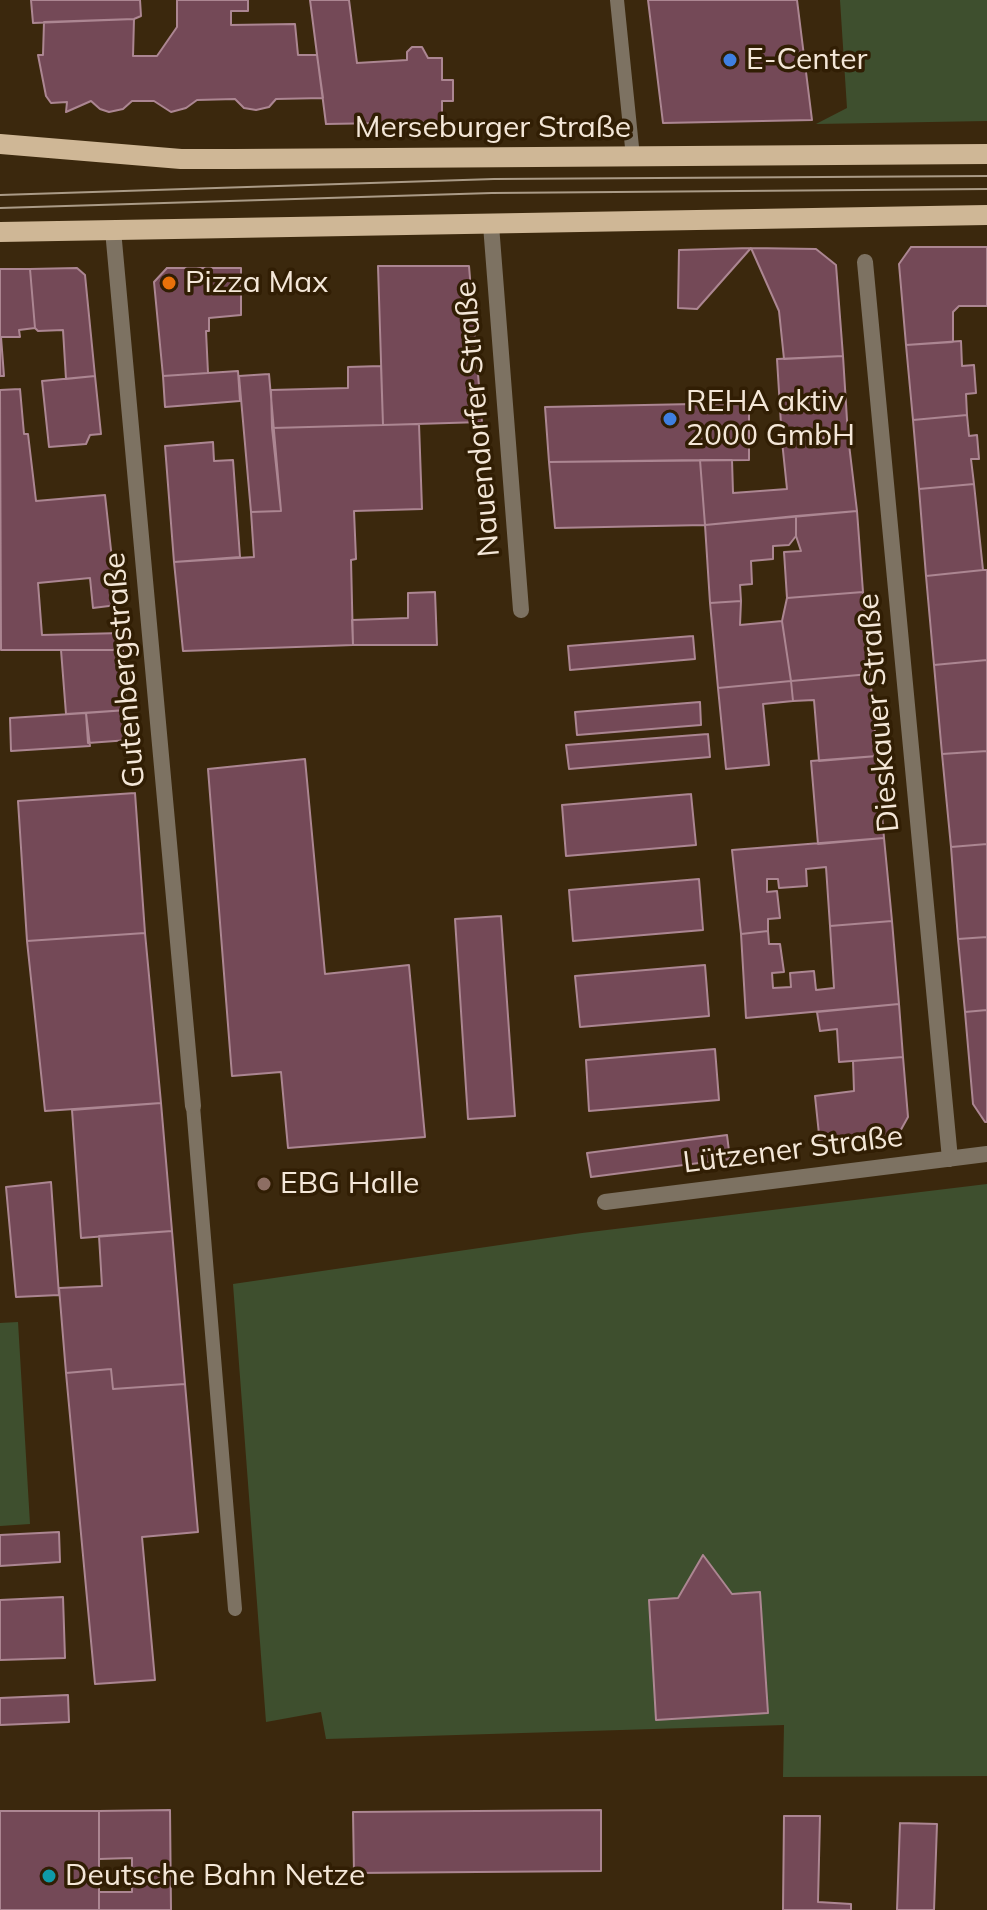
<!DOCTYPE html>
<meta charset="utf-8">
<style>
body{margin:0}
canvas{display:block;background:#3b280d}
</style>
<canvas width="987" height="1910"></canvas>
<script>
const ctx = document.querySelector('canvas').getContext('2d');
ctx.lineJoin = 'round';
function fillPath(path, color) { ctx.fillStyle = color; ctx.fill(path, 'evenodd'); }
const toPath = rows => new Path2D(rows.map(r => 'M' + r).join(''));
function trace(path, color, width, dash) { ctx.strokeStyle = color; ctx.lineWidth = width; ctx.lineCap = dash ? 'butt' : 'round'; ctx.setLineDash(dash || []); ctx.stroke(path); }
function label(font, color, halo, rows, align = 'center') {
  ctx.font = font + ' Mulish,sans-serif'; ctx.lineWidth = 7; ctx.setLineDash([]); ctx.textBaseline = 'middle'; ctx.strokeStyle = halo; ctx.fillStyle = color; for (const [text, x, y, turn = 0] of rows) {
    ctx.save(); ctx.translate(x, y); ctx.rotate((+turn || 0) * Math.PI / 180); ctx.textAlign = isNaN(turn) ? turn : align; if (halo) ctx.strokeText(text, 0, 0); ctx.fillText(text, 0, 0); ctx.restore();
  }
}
fillPath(toPath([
 [840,0,987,0,987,121,816,124,847,108],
 [987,1184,987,1776,783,1777,784,1725,326,1739,321,1712,266,1722,233,1284,582,1233],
 [18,1322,30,1524,0,1526,0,1323]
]), '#3e4f2e');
const building = toPath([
 [31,0,140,0,141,16,134,19,33,23,31,0],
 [177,0,248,0,248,11,231,11,231,25,295,24,298,55,317,55,323,98,276,99,269,107,256,110,244,108,235,99,197,100,186,108,171,112,154,101,132,101,123,109,109,112,100,109,91,101,66,112,67,102,51,103,46,96,38,55,43,55,44,22,134,19,133,56,157,56,177,27,177,0],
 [310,0,349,0,357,63,407,60,407,52,412,47,422,47,428,58,442,58,442,80,453,80,453,101,442,101,442,122,326,124,310,0],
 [648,0,797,0,812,120,663,123,648,0],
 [911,247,987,247,987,306,959,306,953,312,953,342,906,345,899,264,911,247],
 [751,248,816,249,836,265,843,356,784,359,779,311,751,248],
 [751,248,697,309,678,308,679,250,751,248],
 [378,266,469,266,482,422,383,425,378,266],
 [77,268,85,275,95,376,66,379,63,330,38,331,35,328,30,269,77,268],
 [167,268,241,268,241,315,209,318,209,331,206,331,208,373,163,376,154,282,167,268],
 [0,269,30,269,35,328,19,330,20,337,1,337,4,376,0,376,0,269],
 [961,341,962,366,974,365,976,393,966,394,967,415,913,420,906,345,961,341],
 [843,356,848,436,782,441,777,359,843,356],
 [381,366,383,425,272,428,271,390,348,388,348,367,381,366],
 [238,371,240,401,165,407,163,376,238,371],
 [269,374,281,511,251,512,239,376,269,374],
 [95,376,101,434,90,435,86,444,49,447,42,381,95,376],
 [20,389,24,434,28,434,36,501,105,495,117,605,93,608,90,578,38,583,42,635,122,633,123,650,1,650,0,390,20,389],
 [694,404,749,405,749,460,549,462,545,407,694,404],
 [967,415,969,436,977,435,979,459,971,459,974,484,919,489,913,420,967,415],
 [419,424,422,509,354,511,356,559,351,560,353,645,183,651,174,562,254,557,251,512,281,511,272,428,419,424],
 [848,436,857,511,705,525,700,460,732,460,733,493,787,489,782,441,848,436],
 [213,442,214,461,233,460,240,557,174,562,165,446,213,442],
 [700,460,705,525,555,528,549,462,700,460],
 [974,484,983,570,926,576,919,489,974,484],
 [857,511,863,592,787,598,784,552,801,551,796,536,796,516,857,511],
 [796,516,796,536,789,545,773,546,773,559,751,561,752,584,740,585,741,601,710,603,705,525,796,516],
 [983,570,987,570,987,660,934,665,926,576,983,570],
 [435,592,437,645,353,645,352,620,408,618,408,593,435,592],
 [863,592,870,674,791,681,782,621,787,598,863,592],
 [741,601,740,625,782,621,791,681,718,688,710,603,741,601],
 [693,636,695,659,570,670,568,646,693,636],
 [61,650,123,650,127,710,66,714,61,650],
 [987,660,987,751,942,754,934,665,987,660],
 [870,674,877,756,819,761,814,700,793,701,791,681,870,674],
 [791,681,793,701,763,704,769,765,726,769,718,688,791,681],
 [700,702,701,725,577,735,575,712,700,702],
 [127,710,129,740,88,743,86,713,127,710],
 [86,713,90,746,11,751,10,718,86,713],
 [708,734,710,757,569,769,566,745,708,734],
 [987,751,987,844,951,847,942,754,987,751],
 [877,756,884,838,818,844,811,761,877,756],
 [305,759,325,974,409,965,425,1137,288,1148,281,1072,232,1076,208,769,305,759],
 [135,793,145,933,27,941,18,801,135,793],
 [691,794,696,845,566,856,562,805,691,794],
 [884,838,892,921,830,926,826,867,806,869,807,886,779,888,778,879,767,879,767,892,777,891,780,918,768,919,768,931,741,934,732,850,884,838],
 [987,844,987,937,958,939,951,847,987,844],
 [699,879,703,930,573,941,569,890,699,879],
 [501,916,515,1116,468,1119,455,919,501,916],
 [892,921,899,1004,746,1018,741,934,768,931,769,944,780,944,784,972,772,973,773,988,791,987,790,973,814,971,816,990,834,988,830,926,892,921],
 [145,933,161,1103,45,1111,27,941,145,933],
 [987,937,987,1010,965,1012,958,939,987,937],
 [705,965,709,1016,580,1027,575,976,705,965],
 [899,1004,903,1057,839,1062,837,1029,820,1031,817,1012,899,1004],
 [987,1010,987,1122,985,1122,973,1104,965,1012,987,1010],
 [715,1049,719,1100,589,1111,586,1060,715,1049],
 [903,1057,908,1117,898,1135,820,1144,815,1096,854,1091,853,1061,903,1057],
 [161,1103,172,1231,81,1238,72,1110,161,1103],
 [727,1135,730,1159,591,1177,587,1153,727,1135],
 [51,1182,59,1295,16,1297,6,1187,51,1182],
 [172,1231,185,1384,113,1389,111,1369,66,1373,59,1288,102,1286,99,1236,172,1231],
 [111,1369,113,1389,185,1384,198,1532,142,1537,155,1680,95,1684,66,1373,111,1369],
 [59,1532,60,1562,0,1566,0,1535,59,1532],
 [703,1555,732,1594,760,1592,768,1713,656,1720,649,1600,678,1598,703,1555],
 [63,1597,65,1658,0,1660,0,1600,63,1597],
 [68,1695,69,1722,0,1725,0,1698,68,1695],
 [170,1810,171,1910,99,1910,99,1892,132,1892,132,1858,99,1859,99,1811,170,1810],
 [601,1810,601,1871,354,1873,353,1812,601,1810],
 [0,1811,99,1811,99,1910,0,1910,0,1811],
 [784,1816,820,1816,818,1902,851,1904,851,1910,783,1910,784,1816],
 [900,1823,937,1824,934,1910,897,1910,900,1823]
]);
fillPath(building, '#744957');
trace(building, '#ac8692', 2);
trace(toPath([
 [617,0,633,157],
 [193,1106,235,1609]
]), '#7d7262', 14);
trace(toPath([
 [491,225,521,610],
 [113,230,193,1106],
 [865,262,950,1159],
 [605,1202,987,1154]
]), '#7d7262', 16);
trace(toPath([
 [0,144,181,159,235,159,987,154],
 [0,232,987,215]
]), '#cfb796', 20);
trace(toPath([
 [0,195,494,179,987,176],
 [0,208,492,193,987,189]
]), '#aa9b87', 2);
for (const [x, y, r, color] of [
 [730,60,8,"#3f7fe0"],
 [169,283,8,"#e8710a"],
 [670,419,8,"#3f7fe0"],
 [264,1184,8,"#8d6e63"],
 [49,1876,8,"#0f9aa8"]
]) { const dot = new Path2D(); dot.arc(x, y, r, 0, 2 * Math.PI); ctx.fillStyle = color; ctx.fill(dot); trace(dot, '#311e04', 3); }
label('30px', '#f4e7d8', '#311e04', [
 ["E-Center",746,60],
 ["Pizza Max",185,283],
 ["REHA aktiv",686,402],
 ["2000 GmbH",686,436],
 ["EBG Halle",280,1184],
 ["Deutsche Bahn Netze",65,1876]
], 'left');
label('30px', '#f4e7d8', '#311e04', [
 ["Merseburger Straße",493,128],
 ["Nauendorfer Straße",478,419,-95],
 ["Gutenbergstraße",125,670,-95],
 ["Dieskauer Straße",879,713,-95],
 ["Lützener Straße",793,1150,-7]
]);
</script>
